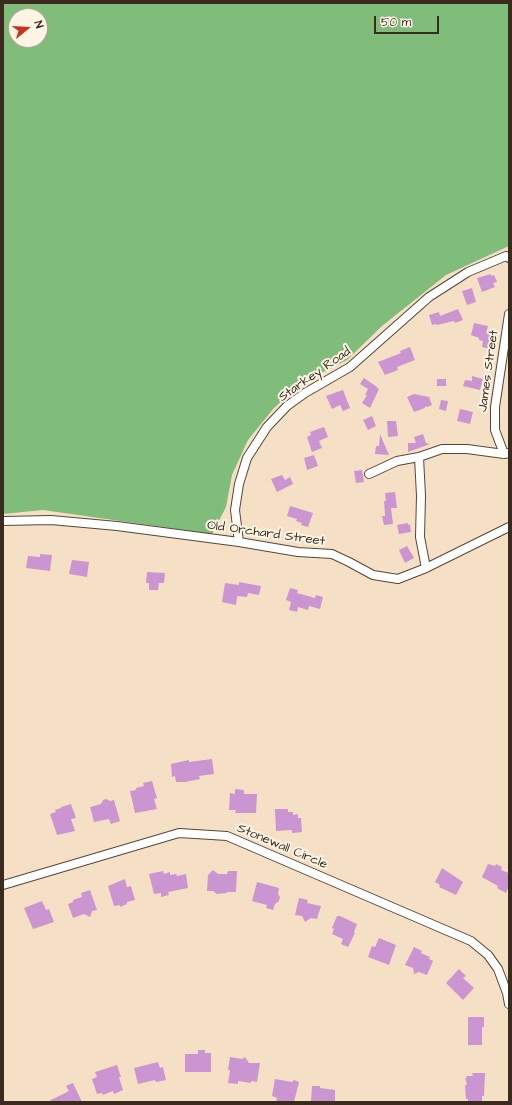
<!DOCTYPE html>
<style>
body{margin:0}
#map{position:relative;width:512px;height:1105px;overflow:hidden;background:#f6e0c5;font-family:"Architects Daughter",sans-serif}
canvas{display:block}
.frame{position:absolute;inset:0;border:4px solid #3b2a1e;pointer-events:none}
.north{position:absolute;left:8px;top:8px;width:40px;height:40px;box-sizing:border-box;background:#fcf5e5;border:1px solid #afa495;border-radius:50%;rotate:72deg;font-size:11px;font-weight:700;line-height:16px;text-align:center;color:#3b2a1e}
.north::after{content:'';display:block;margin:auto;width:14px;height:18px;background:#c8321e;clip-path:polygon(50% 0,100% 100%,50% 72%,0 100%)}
.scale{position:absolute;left:374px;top:16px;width:65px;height:18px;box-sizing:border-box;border:2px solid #3b2a1e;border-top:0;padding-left:5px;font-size:12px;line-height:14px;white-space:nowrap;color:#3b2a1e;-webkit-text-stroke:3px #fcf5e5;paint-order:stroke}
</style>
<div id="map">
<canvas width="512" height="1105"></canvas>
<div class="frame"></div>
<div class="north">N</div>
<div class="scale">50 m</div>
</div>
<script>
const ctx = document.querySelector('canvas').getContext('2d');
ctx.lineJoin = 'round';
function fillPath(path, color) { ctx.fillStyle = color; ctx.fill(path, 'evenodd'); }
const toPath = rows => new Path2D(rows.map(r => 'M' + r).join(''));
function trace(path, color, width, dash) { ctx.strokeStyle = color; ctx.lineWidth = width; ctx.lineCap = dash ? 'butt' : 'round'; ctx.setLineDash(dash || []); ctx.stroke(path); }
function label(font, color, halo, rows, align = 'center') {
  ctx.font = font + ' "Architects Daughter",sans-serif'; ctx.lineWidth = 4; ctx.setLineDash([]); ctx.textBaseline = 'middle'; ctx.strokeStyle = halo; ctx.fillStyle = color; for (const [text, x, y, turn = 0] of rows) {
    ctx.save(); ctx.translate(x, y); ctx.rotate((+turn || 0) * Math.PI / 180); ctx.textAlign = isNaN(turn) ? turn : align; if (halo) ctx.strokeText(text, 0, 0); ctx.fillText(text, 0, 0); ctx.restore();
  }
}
fillPath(toPath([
 [3,3,509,3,509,246,446,275,382,326,347,360,302,383,274,408,248,440,232,475,226,507,212,534,43,510,3,514],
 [16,16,40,16,40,40,16,40]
]), '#80bc7a');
fillPath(toPath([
 [491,274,491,276,494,275,497,282,493,283,495,287,482,292,477,278],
 [472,288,476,302,467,305,462,291],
 [458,309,463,320,455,323,454,321,437,325,436,324,432,325,429,315,439,312,440,316],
 [474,323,488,326,487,330,495,331,491,349,482,347,483,341,479,340,479,338,471,335],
 [410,347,415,360,397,367,398,370,385,375,378,362,401,353,400,351],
 [472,376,483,379,480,390,463,386,465,380,472,381],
 [364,378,377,387,377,388,379,389,370,408,362,403,367,395,365,395,368,389,360,384],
 [437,379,446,379,446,386,437,386],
 [343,390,350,408,343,411,340,405,332,409,326,396],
 [414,394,429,397,432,405,427,407,425,406,425,408,414,412,407,397],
 [441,400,448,401,446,411,439,409],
 [460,409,473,412,470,424,457,421],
 [372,416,376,426,368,430,363,420],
 [387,421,396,421,398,436,388,437],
 [324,427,328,437,319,441,322,448,312,452,307,437,311,435,310,432],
 [380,434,389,455,375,454,376,446,379,446],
 [423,434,426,443,430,444,408,452,408,443,416,443,414,437],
 [314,455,318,466,307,470,304,458],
 [362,470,364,482,356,483,354,471],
 [282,475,285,480,290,477,293,484,277,492,271,479],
 [395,492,397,508,391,508,393,524,384,525,382,516,385,516,384,501,386,501,385,493],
 [290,506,313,513,308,527,301,525,302,523,296,521,297,519,287,516],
 [408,523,408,525,410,524,411,532,399,534,397,525],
 [407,546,414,558,405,563,399,550],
 [40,554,52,555,50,571,26,568,28,556,40,557],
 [72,560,89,562,87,577,69,574],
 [147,572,165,573,164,583,159,583,158,590,149,590,149,583,146,583],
 [239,582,261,586,259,595,248,593,247,597,237,596,236,605,222,602,225,583,239,585],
 [290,588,298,590,297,593,315,598,316,595,323,597,320,609,309,606,308,610,298,607,297,612,289,610,291,602,286,600],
 [212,759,214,774,199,776,200,779,185,782,176,782,175,776,172,777,171,764,189,760,189,762],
 [152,781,157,798,154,799,157,809,135,813,130,791,136,790,136,788,144,786,143,783],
 [235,789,244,790,244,794,257,794,256,813,235,813,236,810,229,810,230,793,235,794],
 [106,799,110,801,114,800,120,821,111,824,109,819,94,822,90,807,101,804,103,800],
 [71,804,76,818,71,819,75,831,57,835,50,814,56,812,55,810,61,808,61,807],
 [275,809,288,809,288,812,293,812,293,815,298,814,298,818,301,818,302,832,292,833,292,830,276,831],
 [488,864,495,866,496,864,502,867,501,870,509,873,509,886,506,893,497,888,498,886,482,877],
 [442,868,463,882,456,895,439,887,440,885,435,882],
 [213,870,218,874,227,874,228,871,237,871,236,892,227,892,227,893,217,894,213,891,207,891,208,875],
 [163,871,164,874,170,872,170,875,176,874,177,876,186,874,188,888,168,892,169,895,161,897,161,893,154,894,149,874],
 [125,879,127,887,131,886,135,900,127,902,127,904,120,907,120,905,114,906,108,886],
 [257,882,279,888,278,894,280,897,279,901,275,904,273,910,266,908,267,905,252,901],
 [90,890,97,910,92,911,90,917,84,914,73,918,68,904,73,902,73,900,82,897,81,893],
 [299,898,308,900,307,903,321,906,317,919,311,918,305,922,302,916,295,915],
 [42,901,46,910,49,909,54,922,33,929,24,908],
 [337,916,340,916,357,924,354,932,355,933,348,947,341,944,343,939,332,934,334,929,332,928],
 [379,938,396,945,389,965,368,957,372,946,375,947],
 [414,947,422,951,421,953,430,957,429,959,433,961,427,975,419,972,414,974,413,968,405,965],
 [459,969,466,976,463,978,474,988,463,1000,446,983],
 [468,1017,484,1017,484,1027,482,1027,482,1045,468,1045],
 [198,1050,205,1050,205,1053,211,1053,211,1072,185,1072,185,1054,198,1054],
 [230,1057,242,1059,245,1057,249,1063,260,1063,257,1082,251,1081,251,1083,238,1081,238,1084,228,1083,230,1070,228,1070],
 [158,1062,160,1068,163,1067,166,1080,156,1082,155,1080,138,1084,134,1068],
 [117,1065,121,1077,119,1077,123,1090,114,1094,113,1091,103,1095,102,1093,97,1094,92,1079,97,1077,95,1072],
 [472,1073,485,1073,484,1096,482,1096,482,1102,468,1102,468,1099,466,1099,465,1086,467,1084,465,1078,467,1078,466,1076,473,1076],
 [275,1079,292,1082,294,1080,299,1082,294,1102,276,1102,277,1098,272,1096],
 [73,1083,82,1102,47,1102,69,1091,66,1086],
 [312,1086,320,1086,320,1088,335,1090,335,1102,311,1102]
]), '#ca95d0');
const street = toPath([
 [504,454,495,430,495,407,509,314],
 [419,457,421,496,420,537,426,568],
 [369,474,397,461,419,457,442,449,467,449,504,454,509,453],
 [3,521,51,520,117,526,239,542,298,552,332,554,349,562,373,575,398,579,426,568,509,527],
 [239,542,235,510,239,484,247,458,267,427,287,406,305,393,350,367,429,297,468,272,506,256,509,258],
 [3,885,179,833,227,836,471,941,488,955,498,969,507,993,509,1004]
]);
trace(street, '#574537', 10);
trace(street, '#fff', 8);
label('13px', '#3b2a1e', '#fcf5e5', [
 ["James Street",489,371,-82],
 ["Starkey Road",315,375,-35],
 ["Old Orchard Street",266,534,8],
 ["Stonewall Circle",282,847,23]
]);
</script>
